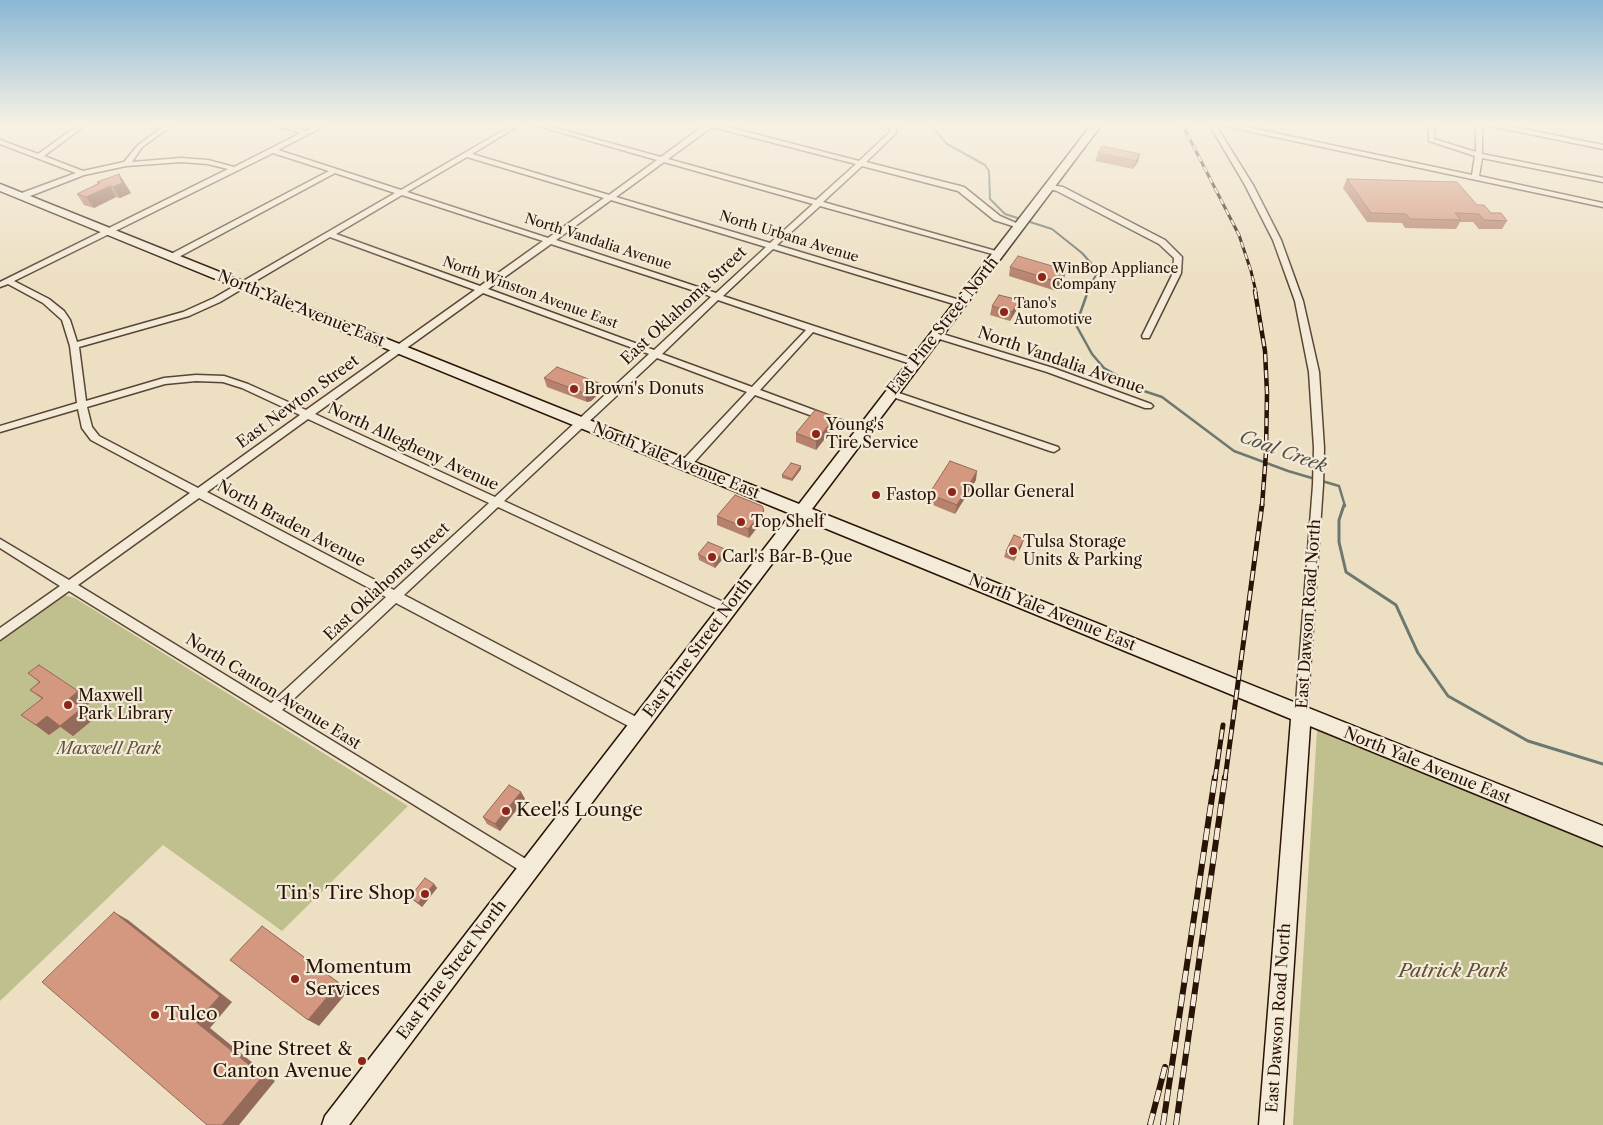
<!DOCTYPE html>
<style>
body{margin:0}
canvas{display:block;background:#eddfc2}
</style>
<canvas width="1603" height="1125"></canvas>
<script>
const ctx = document.querySelector('canvas').getContext('2d');
ctx.lineJoin = 'round';
function fillPath(path, color) { ctx.fillStyle = color; ctx.fill(path, 'evenodd'); }
const toPath = rows => new Path2D(rows.map(r => 'M' + r).join(''));
function trace(path, color, width, dash) { ctx.strokeStyle = color; ctx.lineWidth = width; ctx.lineCap = dash ? 'butt' : 'round'; ctx.setLineDash(dash || []); ctx.stroke(path); }
function label(font, color, halo, rows, align = 'center') {
  ctx.font = font + ' "Libre Caslon Text",serif'; ctx.lineWidth = 4.5; ctx.setLineDash([]); ctx.textBaseline = 'middle'; ctx.strokeStyle = halo; ctx.fillStyle = color; for (const [text, x, y, turn = 0] of rows) {
    ctx.save(); ctx.translate(x, y); ctx.rotate((+turn || 0) * Math.PI / 180); ctx.textAlign = isNaN(turn) ? turn : align; if (halo) ctx.strokeText(text, 0, 0); ctx.fillText(text, 0, 0); ctx.restore();
  }
}
fillPath(toPath([
 [64,595,75,598,408,806,282,931,163,845,0,1001,0,641],
 [1317,730,1603,844,1603,1125,1293,1125]
]), '#c0bf8e');
trace(toPath([
 [930,124,947,144,985,165,989,171,990,199,1005,214,1052,229,1082,253,1098,271,1087,292]
]), '#6d7871', 2);
trace(toPath([
 [1088,291,1076,325,1092,354,1104,368,1144,391,1162,397,1234,451,1288,471,1339,486,1345,506]
]), '#6d7871', 2.5);
trace(toPath([
 [1344,505,1339,520,1339,542,1346,572,1396,605,1418,653,1448,696,1528,741,1603,764]
]), '#6d7871', 3);
const street = toPath([
 [80,124,87,124,44,156,83,171,124,162,138,145,167,124,174,124,142,147,132,162,181,158,208,160,234,167,301,133,273,124,282,124,306,131,320,124,328,124,278,150,401,190,514,124,521,124,472,154,609,195,657,160,531,124,540,124,661,157,706,124,716,124,859,161,890,132,891,129,881,124,889,124,896,127,896,133,866,162,964,187,1000,216,1023,226,1019,228,994,220,958,191,862,166,823,202,1003,253,996,255,820,206,777,245,963,301,963,305,957,305,773,249,723,296,917,360,917,364,911,364,813,332,760,390,865,429,867,431,865,433,859,433,755,395,689,468,681,468,680,465,681,462,747,392,657,358,504,501,732,606,734,609,732,612,724,612,498,507,404,595,644,721,645,725,644,729,639,731,634,729,396,603,282,710,534,864,536,869,534,874,529,876,69,591,0,640,0,628,60,586,0,548,0,539,69,580,190,493,91,440,82,428,78,409,0,432,0,426,77,403,70,346,62,320,43,303,8,284,0,287,0,282,228,169,208,164,181,162,126,166,84,175,25,198,19,198,19,194,76,173,0,144,0,140,38,154,80,124],
 [712,127,856,164,816,200,668,159,712,127],
 [273,153,329,171,169,255,169,259,175,259,335,173,395,193,214,298,183,312,77,342,70,320,64,311,49,299,14,281,273,153],
 [467,157,604,198,548,238,407,192,467,157],
 [664,162,813,204,770,243,616,197,664,162],
 [402,195,543,241,480,286,336,234,402,195],
 [611,200,766,247,716,293,556,240,611,200],
 [330,237,475,290,306,410,248,384,224,376,196,375,164,378,86,401,79,347,189,316,220,302,330,237],
 [551,244,707,295,711,297,654,350,488,289,551,244],
 [483,293,649,354,495,497,315,414,483,293],
 [718,300,806,330,752,387,662,354,718,300],
 [196,381,223,382,242,388,300,415,198,488,99,436,92,427,87,407,165,384,196,381],
 [308,419,489,503,394,590,207,492,308,419],
 [199,498,386,597,271,703,78,585,199,498],
 [1209,124,1215,124,1253,185,1281,240,1303,301,1319,372,1324,448,1323,485,1307,715,1306,719,1301,721,1296,719,1295,715,1313,485,1314,448,1309,372,1295,301,1273,240,1245,185,1209,124],
 [1221,124,1232,124,1472,175,1475,156,1429,141,1429,124,1435,124,1434,139,1476,152,1476,124,1482,124,1482,154,1603,178,1603,182,1482,158,1479,176,1603,203,1603,207,1224,126,1221,124],
 [1487,124,1498,124,1603,145,1603,149,1490,126,1487,124],
 [1046,184,1063,187,1165,240,1182,257,1181,273,1149,338,1143,338,1142,336,1173,273,1174,258,1159,244,1057,191,1046,188,1046,184],
 [936,332,1053,368,1151,404,1153,406,1151,408,1145,408,1047,372,933,337,933,333,936,332],
 [890,390,1058,447,1059,449,1054,452,1050,451,887,395,885,393,890,390]
]);
const secondary = toPath([
 [1092,124,1102,124,812,509,1603,826,1603,846,1310,726,1283,1125,1259,1125,1291,719,805,520,349,1125,322,1125,325,1116,791,514,0,191,0,184,799,504,1092,124]
]);
trace(street, '#5a4535', 3);
trace(secondary, '#291206', 3);
fillPath(street, '#f3ead7');
fillPath(secondary, '#f3ead7');
const railFar3 = toPath([
 [1182,124,1239,235,1251,271,1256,292]
]);
const railFar2 = toPath([
 [1255,291,1265,351,1267,393,1266,453,1262,506]
]);
const railFar1 = toPath([
 [1215,779,1223,725],
 [1225,779,1262,505]
]);
const rail = toPath([
 [1150,1125,1165,1067],
 [1163,1125,1215,777],
 [1176,1125,1225,777]
]);
trace(railFar3, '#291206', 3);
trace(railFar2, '#291206', 4.5);
trace(railFar1, '#291206', 5);
trace(rail, '#291206', 6);
trace(railFar3, '#f3ead7', 2, [6]);
trace(railFar2, '#f3ead7', 2.5, [8]);
trace(railFar1, '#f3ead7', 3, [10]);
trace(rail, '#f3ead7', 4.5, [12]);
fillPath(toPath([
 [1098,153,1140,154,1138,162,1133,169,1095,161],
 [119,174,131,193,120,198,116,197,94,208,84,205,77,194,98,183,97,182],
 [1347,179,1477,205,1507,221,1502,229,1479,229,1473,222,1460,222,1456,229,1405,228,1402,223,1367,222,1343,188],
 [1010,267,1066,270,1064,278,1056,291,1009,276],
 [992,306,1017,309,1010,321,990,315],
 [544,378,599,383,601,392,591,401,587,402,547,387],
 [835,426,816,450,796,442,796,433],
 [801,469,792,481,782,478,782,475],
 [976,480,955,514,928,503,929,494],
 [717,516,764,519,749,538,717,525],
 [1022,545,1014,561,1004,557,1006,551],
 [725,549,726,555,715,568,699,560,698,554],
 [28,673,78,691,91,702,83,708,95,718,73,736,60,727,49,735,21,715,42,699,30,690,39,682],
 [521,792,525,799,500,831,487,824,483,817],
 [434,884,437,888,422,907,414,901,410,897]
]), '#b6826e');
fillPath(toPath([
 [1140,154,1138,162,1133,169,1136,161],
 [119,174,131,193,120,198,113,187,121,181],
 [110,186,116,197,94,208,86,197],
 [1066,270,1064,278,1056,291,1058,282],
 [1019,300,1017,309,1010,321,1012,312],
 [599,383,601,392,591,401,587,402,584,393],
 [835,417,835,426,816,450,816,441],
 [801,466,801,469,792,481,792,479],
 [977,471,976,480,955,514,957,505],
 [764,510,764,519,749,538,748,529],
 [1024,539,1022,545,1014,561,1015,555],
 [725,549,726,555,715,568,714,563],
 [78,691,91,702,83,708,95,718,73,736,60,726,69,699],
 [47,716,60,727,49,735,36,725],
 [521,792,525,799,500,831,495,824],
 [434,884,437,888,422,907,418,903],
 [114,912,128,920,232,1002,210,1028,275,1081,239,1125,222,1125,196,1022],
 [273,934,349,990,319,1026,308,1020]
]), '#946a5a');
const building = toPath([
 [1102,146,1140,154,1136,161,1098,153,1102,146],
 [119,174,121,181,124,182,113,187,110,186,86,197,77,194,100,183,97,182,119,174],
 [1347,179,1457,182,1477,205,1484,205,1491,213,1501,213,1507,221,1484,220,1479,214,1455,213,1461,220,1410,219,1406,214,1371,213,1347,179],
 [1018,256,1066,270,1058,282,1010,267,1018,256],
 [999,295,1019,300,1012,312,992,306,999,295],
 [557,367,599,383,589,392,584,393,544,378,557,367],
 [815,410,835,417,816,441,796,433,815,410],
 [950,461,977,471,957,505,929,494,950,461],
 [791,463,801,466,792,479,782,475,791,463],
 [735,495,762,506,764,510,748,529,717,516,735,495],
 [1014,535,1024,539,1015,555,1006,551,1014,535],
 [708,542,725,549,714,563,698,554,708,542],
 [39,665,78,691,69,699,82,708,60,726,47,716,36,725,21,715,43,698,30,690,40,682,28,673,39,665],
 [509,785,521,792,495,824,483,817,509,785],
 [425,878,434,884,418,903,410,897,425,878],
 [114,912,220,996,196,1022,263,1076,222,1125,207,1125,42,982,114,912],
 [262,926,339,983,308,1020,230,960,262,926]
]);
fillPath(building, '#d49780');
trace(building, '#946a5a', 1);
const sky = ctx.createLinearGradient(0, 0, 0, 281);
sky.addColorStop(0, '#89b7d5');
sky.addColorStop(0.44, '#f7f1e4');
sky.addColorStop(1, '#f7f1e400');
ctx.fillStyle = sky;
ctx.fillRect(0, 0, 1603, 281);
for (const [x, y, r, color] of [
 [1042,277,5,"#8f2418"],
 [1004,312,5,"#8f2418"],
 [574,389,5,"#8f2418"],
 [816,434,5,"#8f2418"],
 [952,492,5,"#8f2418"],
 [876,495,5,"#8f2418"],
 [741,522,5,"#8f2418"],
 [1013,551,5,"#8f2418"],
 [712,557,5,"#8f2418"],
 [68,705,5,"#8f2418"],
 [506,811,5,"#8f2418"],
 [425,894,5,"#8f2418"],
 [295,979,5,"#8f2418"],
 [155,1015,5,"#8f2418"],
 [362,1061,5,"#8f2418"]
]) { const dot = new Path2D(); dot.arc(x, y, r, 0, 2 * Math.PI); ctx.fillStyle = color; ctx.fill(dot); trace(dot, '#f3ead7', 2); }
label('14px', '#291206', '#f3ead7', [
 ["North Urbana Avenue",789,237,17],
 ["North Vandalia Avenue",598,242,18],
 ["North Winston Avenue East",530,293,20]
]);
label('14px', '#291206', '#f3ead7', [
 ["WinBop Appliance",1052,269],
 ["Company",1052,285],
 ["Tano's",1014,304],
 ["Automotive",1014,320]
], 'left');
label('16px', '#291206', '#f3ead7', [
 ["East Oklahoma Street",684,306,-43],
 ["North Yale Avenue East",301,309,22],
 ["East Pine Street North",943,326,-52],
 ["North Vandalia Avenue",1061,361,19],
 ["East Newton Street",298,402,-36],
 ["North Allegheny Avenue",413,447,25],
 ["North Yale Avenue East",676,461,22],
 ["North Braden Avenue",291,524,28],
 ["East Oklahoma Street",387,582,-43],
 ["North Yale Avenue East",1052,613,22],
 ["East Dawson Road North",1309,614,-86],
 ["East Pine Street North",698,648,-53],
 ["North Canton Avenue East",273,692,32],
 ["North Yale Avenue East",1427,766,22],
 ["East Pine Street North",452,970,-53],
 ["East Dawson Road North",1279,1018,-86]
]);
label('16px', '#291206', '#f3ead7', [
 ["Brown's Donuts",584,389],
 ["Young's",826,425],
 ["Tire Service",826,443],
 ["Dollar General",962,492],
 ["Fastop",886,495],
 ["Top Shelf",751,522],
 ["Tulsa Storage",1023,542],
 ["Units & Parking",1023,560],
 ["Carl's Bar-B-Que",722,557],
 ["Maxwell",78,696],
 ["Park Library",78,714]
], 'left');
label('italic 16px', '#5e4f36', '#f3ead7', [
 ["Maxwell Park",109,749]
]);
label('italic 18px', '#514e44', '#f3ead7', [
 ["Coal Creek",1283,452,20]
]);
label('19px', '#291206', '#f3ead7', [
 ["Keel's Lounge",516,811],
 ["Tin's Tire Shop",415,894,"right"],
 ["Momentum",305,968],
 ["Services",305,990],
 ["Tulco",165,1015],
 ["Pine Street &",352,1050,"right"],
 ["Canton Avenue",352,1072,"right"]
], 'left');
label('italic 19px', '#5e4f36', '#f3ead7', [
 ["Patrick Park",1453,972]
]);
</script>
